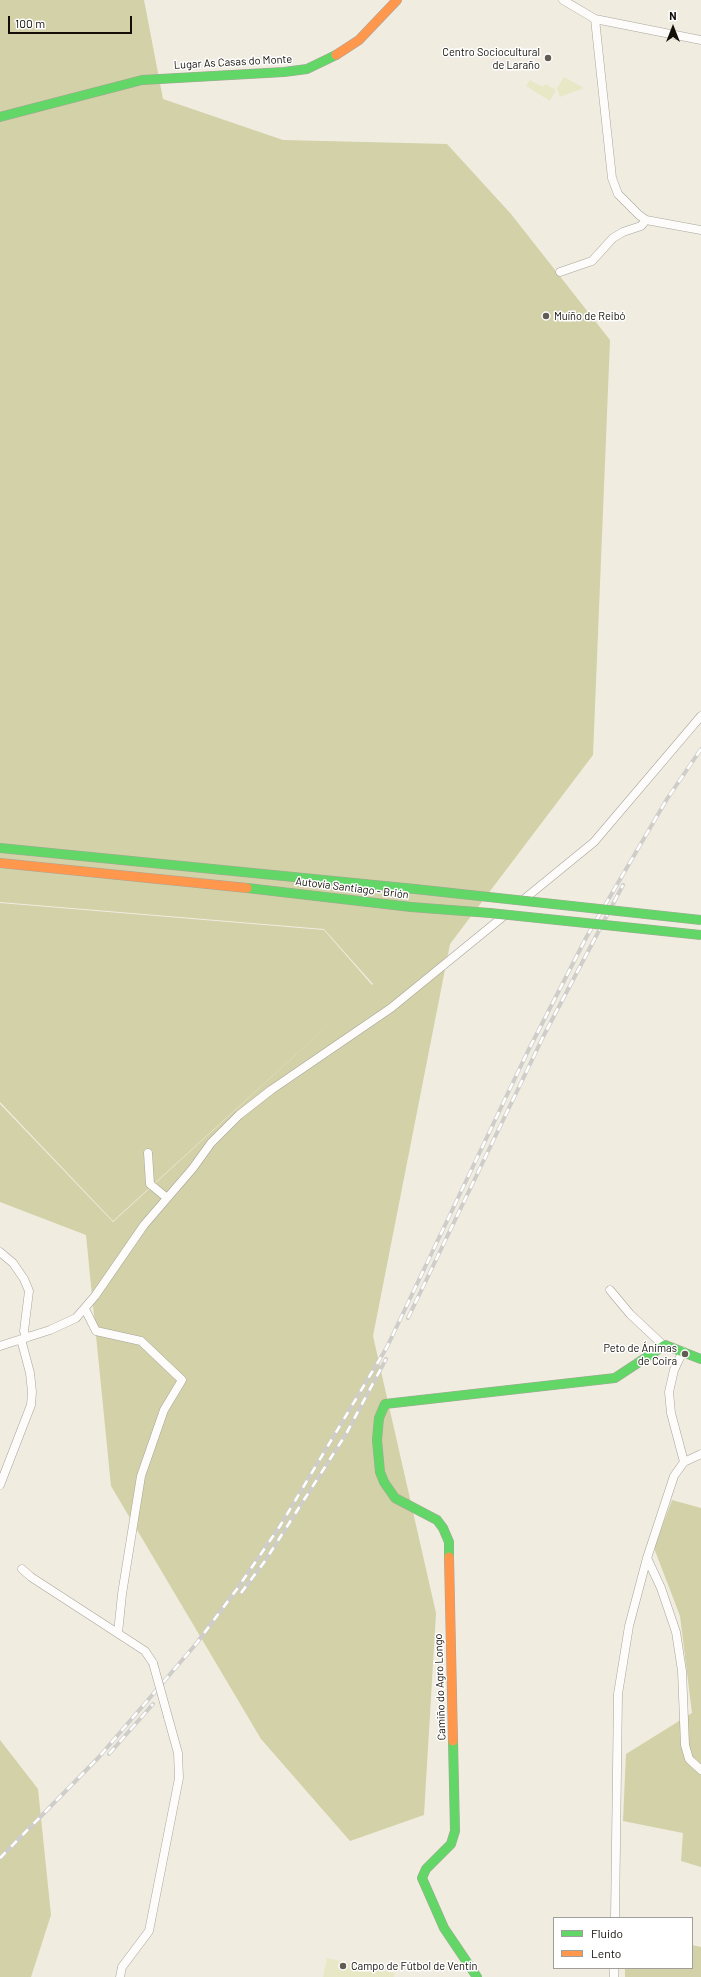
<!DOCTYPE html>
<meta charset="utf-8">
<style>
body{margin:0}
#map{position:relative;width:701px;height:1977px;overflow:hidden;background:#f1ece0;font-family:Barlow,sans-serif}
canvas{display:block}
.legend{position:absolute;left:553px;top:1917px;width:140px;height:52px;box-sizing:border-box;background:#fff;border:1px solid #a19f9c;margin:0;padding:5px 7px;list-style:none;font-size:12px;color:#130f08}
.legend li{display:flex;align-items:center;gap:8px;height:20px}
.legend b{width:20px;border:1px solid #a19f9c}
.north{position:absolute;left:653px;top:8px;width:40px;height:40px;-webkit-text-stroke:3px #fff;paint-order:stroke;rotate:0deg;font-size:11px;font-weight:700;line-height:16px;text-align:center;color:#130f08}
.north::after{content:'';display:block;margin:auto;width:14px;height:18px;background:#130f08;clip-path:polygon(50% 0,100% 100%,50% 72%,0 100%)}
.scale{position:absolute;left:8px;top:16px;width:124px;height:18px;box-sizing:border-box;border:2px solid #130f08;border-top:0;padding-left:5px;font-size:12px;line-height:14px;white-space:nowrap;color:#130f08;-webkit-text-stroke:3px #fff;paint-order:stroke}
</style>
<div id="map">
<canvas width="701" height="1977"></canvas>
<ul class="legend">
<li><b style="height:5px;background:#63d668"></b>Fluido</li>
<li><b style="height:5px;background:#ff974d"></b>Lento</li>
</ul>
<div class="north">N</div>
<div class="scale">100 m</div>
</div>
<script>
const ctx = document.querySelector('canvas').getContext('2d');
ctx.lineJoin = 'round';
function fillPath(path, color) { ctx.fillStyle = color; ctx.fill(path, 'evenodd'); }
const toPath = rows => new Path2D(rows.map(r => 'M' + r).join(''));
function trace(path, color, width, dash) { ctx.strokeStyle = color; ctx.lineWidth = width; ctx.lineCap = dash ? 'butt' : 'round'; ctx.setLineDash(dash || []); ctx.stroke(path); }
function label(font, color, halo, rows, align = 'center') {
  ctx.font = font + ' Barlow,sans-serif'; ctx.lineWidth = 3; ctx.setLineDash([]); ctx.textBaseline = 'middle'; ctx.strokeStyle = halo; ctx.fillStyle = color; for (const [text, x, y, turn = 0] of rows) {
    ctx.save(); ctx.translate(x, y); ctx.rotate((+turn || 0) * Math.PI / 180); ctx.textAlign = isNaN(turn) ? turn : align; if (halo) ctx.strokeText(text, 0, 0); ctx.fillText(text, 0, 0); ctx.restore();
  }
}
fillPath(toPath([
 [564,77,584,88,560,97,557,88],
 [530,80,543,87,546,84,556,90,550,101,526,86],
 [327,1958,395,1973,394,1977,323,1977]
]), '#e8e8c6');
fillPath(toPath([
 [0,0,144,0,163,99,283,140,447,144,511,214,610,340,593,755,450,944,373,1336,436,1613,424,1815,350,1841,261,1739,111,1486,86,1235,0,1202,0,1104,113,1222,373,984,324,929,0,902],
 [0,903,324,930,372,985,113,1221,0,1102],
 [672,1500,701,1508,701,1867,681,1861,683,1833,623,1821,626,1754,692,1713,680,1616,654,1548],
 [0,1740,38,1789,51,1915,31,1977,0,1977],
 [692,1945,701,1947,701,1977,625,1977,625,1968,692,1968]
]), '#d2d1a7');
const street = toPath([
 [563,0,595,19,612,178,618,194,639,215,646,220,701,230],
 [595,19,701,40],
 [560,272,592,261,613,238,623,232,641,226,646,220],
 [523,900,594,842,701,716],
 [148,1153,150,1184,167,1198],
 [0,1252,13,1263,24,1279,29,1291,24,1331,26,1338],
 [610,1290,630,1314,663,1345],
 [85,1309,96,1331,141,1341,182,1380,164,1410,141,1476,122,1594,118,1633],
 [0,1346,50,1330,76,1318,95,1296,144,1225,193,1168,211,1143,239,1115,271,1090,391,1008,505,915],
 [683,1351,674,1370,669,1392,671,1413,684,1462],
 [0,1485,31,1405,32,1392,30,1373,21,1339],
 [647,1558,661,1588,676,1632,682,1671,685,1745,689,1759,701,1770],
 [22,1569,31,1577,145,1651,153,1663],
 [615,1918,618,1694,629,1626,647,1558,674,1476,684,1462,701,1454],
 [120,1977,122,1967,149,1931,179,1778,178,1753,168,1717],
 [614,1977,614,1968]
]);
const fast = toPath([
 [0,117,142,80,284,72,307,69,336,55],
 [0,848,415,889],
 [247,888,411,907],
 [449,1557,449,1542,443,1528,437,1520,395,1498,384,1482,380,1472,377,1440,379,1418,385,1404,615,1378,665,1345,701,1359],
 [453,1741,455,1831,451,1844,426,1869,422,1878,444,1928,477,1977]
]);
const slow = toPath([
 [336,55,359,40,397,0],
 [0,863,247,888],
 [449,1557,453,1741]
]);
trace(street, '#a8a49b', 9);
trace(fast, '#a8a49b', 10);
trace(slow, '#a8a49b', 10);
trace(street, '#fdfcfa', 8);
trace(fast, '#63d668', 9);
trace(slow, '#ff974d', 9);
const rail = toPath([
 [408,1318,544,1035,623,885],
 [241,1593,265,1561,346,1434,386,1359],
 [109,1754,153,1704],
 [0,1858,99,1757,196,1644,237,1589,280,1526,387,1347,527,1053,587,936,667,799,701,749]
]);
trace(rail, '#cecdca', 4);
trace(rail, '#fff', 2.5, [8]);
const streetBridge = toPath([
 [153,1663,168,1717]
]);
const fastBridge = toPath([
 [415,889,701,920],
 [411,907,490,913,701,935]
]);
trace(streetBridge, '#a8a49b', 9, []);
trace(fastBridge, '#a8a49b', 10, []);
trace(streetBridge, '#fdfcfa', 8);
trace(fastBridge, '#63d668', 9);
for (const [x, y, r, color] of [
 [548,58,4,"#615c54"],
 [546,316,4,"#615c54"],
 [685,1354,4,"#615c54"],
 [343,1966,4,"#615c54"]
]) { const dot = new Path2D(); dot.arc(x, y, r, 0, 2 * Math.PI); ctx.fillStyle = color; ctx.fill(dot); trace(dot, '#fff', 1.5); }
label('11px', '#130f08', '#fff', [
 ["Centro Sociocultural",540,52],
 ["de Laraño",540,65],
 ["Muíño de Reibó",554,316,"left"],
 ["Peto de Ánimas",677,1348],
 ["de Coira",677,1361],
 ["Campo de Fútbol de Ventín",351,1966,"left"]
], 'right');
label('11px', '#130f08', '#fff', [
 ["Lugar As Casas do Monte",233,62,-3],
 ["Autovía Santiago - Brión",352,888,7],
 ["Camiño do Agro Longo",440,1687,-92]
]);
</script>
